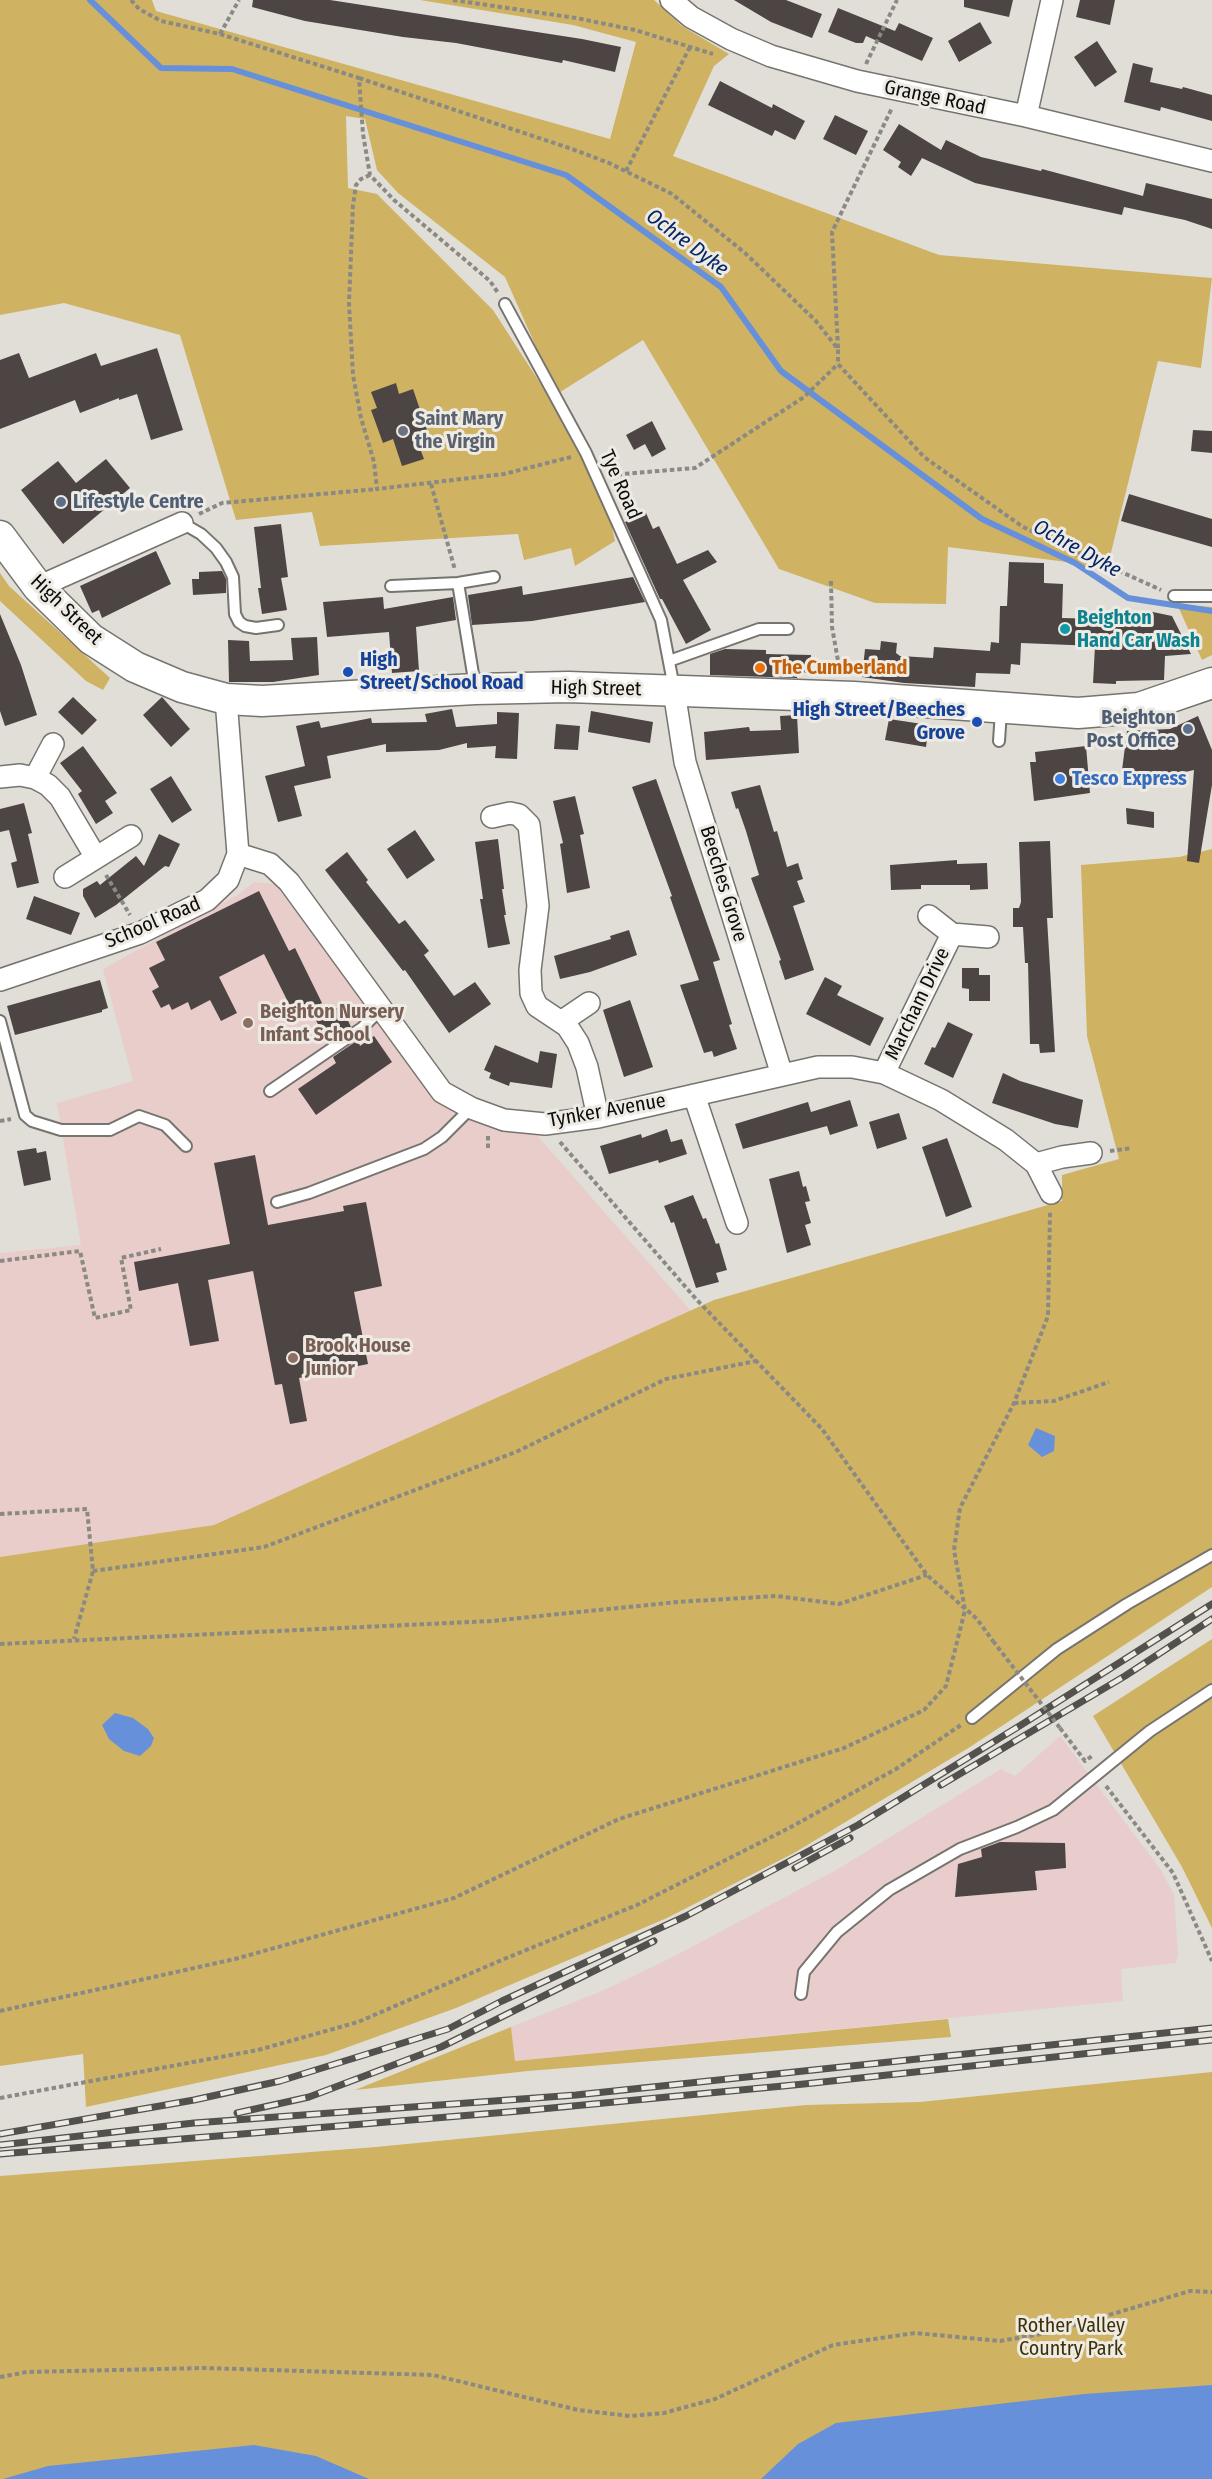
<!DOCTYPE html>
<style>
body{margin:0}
canvas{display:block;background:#e0ded7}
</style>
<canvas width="1212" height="2479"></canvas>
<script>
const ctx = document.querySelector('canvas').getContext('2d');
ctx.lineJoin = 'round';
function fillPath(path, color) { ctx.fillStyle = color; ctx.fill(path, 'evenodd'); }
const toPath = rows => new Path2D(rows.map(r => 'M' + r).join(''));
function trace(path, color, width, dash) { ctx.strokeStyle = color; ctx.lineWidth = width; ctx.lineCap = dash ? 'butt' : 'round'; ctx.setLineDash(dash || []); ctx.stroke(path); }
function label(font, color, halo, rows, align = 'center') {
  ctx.font = font + ' "Fira Sans Condensed",sans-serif'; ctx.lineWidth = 6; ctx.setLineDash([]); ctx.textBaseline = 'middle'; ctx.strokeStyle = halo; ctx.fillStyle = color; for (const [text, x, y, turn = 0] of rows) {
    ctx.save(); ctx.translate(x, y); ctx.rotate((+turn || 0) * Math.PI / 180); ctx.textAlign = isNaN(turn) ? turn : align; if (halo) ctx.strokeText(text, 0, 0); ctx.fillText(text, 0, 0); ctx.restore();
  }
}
fillPath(toPath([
 [1060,1736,1161,1870,1174,1894,1178,1955,1176,1963,1121,1969,1123,2001,515,2061,511,2027,602,1991,669,1959,838,1869,1001,1769,1015,1776]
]), '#e8cdcc');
fillPath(toPath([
 [254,882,275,884,428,1091,454,1113,490,1126,535,1133,691,1311,214,1525,0,1557,0,1253,81,1245,57,1103,133,1081,103,969,239,894]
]), '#e8cdcb');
fillPath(toPath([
 [0,0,152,0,156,11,610,139,636,42,573,25,420,0,654,0,682,26,729,54,714,66,673,156,939,255,1212,278,1201,368,1158,361,1106,573,1075,563,948,547,946,604,875,603,779,569,643,340,557,394,505,277,398,193,377,170,365,119,346,116,348,188,377,194,493,310,549,397,607,505,615,541,575,566,571,548,524,560,518,534,320,546,312,512,236,520,180,335,64,303,0,315],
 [0,573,9,586,110,678,103,690,86,681,0,601],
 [1177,604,1212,607,1212,655,1202,660],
 [1212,849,1212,1587,970,1747,794,1853,667,1918,456,2008,326,2055,86,2107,83,2054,0,2066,0,1557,214,1525,714,1300,1062,1201,1062,1175,1119,1159,1087,1036,1081,865,1179,857],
 [1212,1639,1212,1928,1182,1867,1093,1716],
 [948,2019,951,2037,528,2071,355,2090,511,2027,515,2061],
 [1212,2072,1212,2479,0,2479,0,2176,376,2147,806,2105,920,2102]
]), '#cfb363');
fillPath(toPath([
 [1036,1428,1055,1436,1054,1451,1042,1457,1028,1445],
 [115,1713,133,1718,148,1729,154,1738,151,1746,140,1756,124,1751,109,1739,102,1725],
 [1212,2385,1212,2479,761,2479,798,2444,836,2423,1084,2394],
 [254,2445,316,2456,369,2479,3,2479,48,2466]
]), '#6790db');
trace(toPath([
 [90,0,161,68,232,69,566,175,721,287,781,371,982,519,1075,563,1128,598,1212,611]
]), '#6790db', 6);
fillPath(toPath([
 [253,0,330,0,582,39,621,47,615,72,563,60,562,63,456,43,403,37,305,21,252,7],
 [734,0,786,0,822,14,812,38,771,22],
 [964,0,1013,0,1009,17,964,7],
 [1080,0,1115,0,1110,25,1076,17],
 [838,8,895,31,899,23,933,38,922,61,866,36,863,43,856,43,828,32],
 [980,22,992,43,959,62,948,41],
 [1097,41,1117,72,1095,87,1074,57],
 [1133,63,1153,68,1150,82,1182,89,1183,87,1212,95,1212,121,1161,107,1160,111,1124,102],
 [720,81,772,108,773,104,805,121,795,140,775,130,772,136,708,105],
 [835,115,868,131,856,155,823,139],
 [899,124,941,150,946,140,981,157,1041,171,1042,169,1143,196,1146,183,1212,199,1212,229,1185,220,1124,207,1122,215,975,183,922,158,911,176,898,167,901,162,883,150],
 [157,348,183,430,151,440,137,394,119,400,119,398,80,413,75,400,0,429,0,360,19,353,29,378,96,353,101,366],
 [396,383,399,394,413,389,431,442,419,446,424,459,402,466,393,439,383,443,371,410,377,408,371,392],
 [652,421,666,449,652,457,645,444,634,450,626,435],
 [1193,430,1212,431,1212,453,1191,451],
 [106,459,130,488,63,544,21,490,58,461,76,483],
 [1129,494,1212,519,1212,547,1121,521],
 [646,513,653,529,659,526,677,564,708,550,717,562,683,580,711,630,686,644,662,599,660,599,625,522],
 [281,524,288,577,281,578,287,610,262,614,258,588,261,588,254,527],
 [156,551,171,584,102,618,99,610,92,613,80,586],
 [1009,562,1044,563,1044,583,1063,584,1062,618,1143,620,1143,610,1172,616,1191,654,1165,656,1164,680,1116,681,1116,684,1093,683,1095,646,1021,643,1020,665,1011,664,1010,674,976,673,975,687,904,683,862,677,865,649,880,650,881,641,897,643,896,653,900,656,933,658,934,647,990,651,991,642,999,643,1000,606,1007,606],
 [222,571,226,579,226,593,193,595,192,579,199,579,199,572],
 [633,577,645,602,532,621,472,625,468,595,522,586,523,595],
 [383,597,384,609,453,597,456,620,416,627,419,671,392,673,389,632,327,637,323,602],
 [0,614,21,665,37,715,5,726,0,711],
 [317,637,319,675,273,682,229,682,228,640,249,641,250,661,293,660,291,638],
 [725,649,766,650,766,654,811,655,810,673,798,673,797,678,710,675,710,654],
 [73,697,97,720,82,735,58,712],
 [162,697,190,729,171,747,143,715],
 [452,709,456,727,497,724,497,712,519,713,517,759,495,758,496,746,467,748,467,743,439,750,386,752,386,744,327,756,331,778,294,786,302,816,278,822,265,776,305,766,296,726,319,721,321,728,371,718,372,723,427,722,425,714],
 [591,711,653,722,650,743,588,732],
 [797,715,799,753,706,760,704,732,749,727,750,731,781,730,780,716],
 [1198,716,1212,750,1212,785,1199,863,1187,861,1194,770,1126,785,1126,778,1121,778,1127,731,1170,729],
 [889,719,929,725,926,747,885,740],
 [556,724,580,726,578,750,554,749],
 [83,746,117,793,105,801,113,813,96,824,78,794,82,791,60,763],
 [1086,746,1090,793,1034,801,1030,762,1036,762,1035,752],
 [171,776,192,810,172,823,150,789],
 [656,779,720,960,713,962,732,1024,729,1025,737,1049,714,1057,712,1051,704,1053,680,985,699,980,670,897,672,896,632,787],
 [760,785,774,832,777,831,787,867,798,863,803,879,797,881,805,902,793,906,814,970,785,980,779,961,781,960,751,878,759,875,746,831,738,808,736,809,731,792],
 [575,796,584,834,580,835,590,888,567,893,560,844,563,843,553,801],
 [24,803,32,833,28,834,39,883,17,888,11,863,17,861,9,830,0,832,0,809],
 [1126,808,1154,812,1154,828,1127,824],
 [415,830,435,860,407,879,387,849],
 [159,834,180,844,169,867,165,866,116,905,95,918,83,896,83,889,97,881,100,885,136,856,144,866],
 [498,839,504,889,502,889,506,915,504,915,510,944,488,948,480,899,483,899,475,842],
 [1050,841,1053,918,1047,918,1055,1052,1040,1053,1039,1044,1030,1044,1028,963,1025,963,1023,927,1013,927,1013,908,1019,908,1021,902,1019,842],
 [347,852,368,880,366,882,399,924,405,920,429,951,424,955,454,996,475,982,491,1004,449,1033,405,970,403,971,325,870],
 [957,860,957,864,987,863,988,889,970,890,970,885,921,885,921,889,891,890,890,865],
 [259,891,289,951,295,948,322,1003,295,1016,264,954,219,977,237,1013,221,1021,210,1000,191,1010,188,1002,172,1010,169,1004,161,1008,152,991,159,987,149,968,165,960,156,942],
 [34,896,80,913,71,935,26,919],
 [629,930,637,955,590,972,560,979,554,956,611,939,610,936],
 [962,968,979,968,979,975,990,975,990,1001,969,1001,969,989,962,988],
 [825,977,842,986,837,995,884,1018,870,1046,806,1014],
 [100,980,108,1008,102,1010,102,1012,15,1035,7,1006],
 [630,1000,653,1067,624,1077,603,1010],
 [341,1006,351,1027,327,1043,315,1018],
 [948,1022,973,1034,953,1078,924,1064,932,1047,935,1048],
 [374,1036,392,1062,316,1115,298,1089,336,1063,333,1057,358,1040,360,1046],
 [495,1045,538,1063,540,1051,557,1054,552,1088,510,1082,509,1086,489,1078,491,1073,484,1070],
 [1003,1073,1020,1081,1083,1100,1078,1128,1055,1124,992,1103],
 [850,1100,858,1126,830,1135,827,1126,743,1149,735,1124,808,1102,811,1112],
 [899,1113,907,1139,877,1149,869,1122],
 [667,1129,671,1142,682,1139,687,1154,659,1163,658,1160,609,1174,600,1146,641,1134,642,1138],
 [947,1138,972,1207,946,1217,922,1147],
 [36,1148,37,1153,46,1151,51,1180,24,1186,17,1151],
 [255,1155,268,1225,344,1211,343,1206,366,1202,382,1286,354,1292,368,1364,299,1378,307,1421,290,1424,282,1384,275,1385,253,1271,208,1280,219,1341,190,1346,178,1283,139,1291,134,1262,230,1244,214,1163],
 [799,1171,803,1187,806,1186,810,1201,805,1202,811,1223,805,1225,811,1245,787,1253,769,1179],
 [693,1195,703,1219,706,1218,716,1244,719,1243,727,1270,716,1273,719,1282,696,1288,674,1222,671,1223,664,1206],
 [1000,1842,1065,1843,1066,1868,1035,1871,1037,1890,955,1897,958,1864,982,1857,981,1849]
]), '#4c4544');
const lane = toPath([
 [505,304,586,453,661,620,674,688],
 [182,523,201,534,216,548,226,562,233,577,235,614,239,622,245,626,256,628,278,625],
 [458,583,475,686],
 [391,586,458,583,494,577],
 [1174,596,1212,596],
 [669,661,759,629,788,629],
 [999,741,1001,711],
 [0,1021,25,1115,32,1121,61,1130,110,1130,139,1116,165,1125,186,1146],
 [270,1091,362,1028,381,1009],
 [277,1202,309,1193,424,1149,442,1137,471,1108],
 [972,1718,1057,1649,1127,1604,1212,1555],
 [801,1994,804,1972,837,1932,889,1890,960,1849,1017,1827,1053,1810,1150,1731,1212,1690]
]);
const street = toPath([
 [671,0,691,17,731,39,771,56,857,81,1026,116,1212,161],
 [1026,116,1052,0],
 [38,587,182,523],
 [674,691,685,762,782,1075],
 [0,777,20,775,35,778,48,785,60,797,95,856],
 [35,778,53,744],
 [492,817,510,813,519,815,529,825,538,906,530,970,531,993,537,1006,567,1026,578,1043,587,1067,598,1117],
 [238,854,270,864,289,882,442,1092,471,1108,504,1120,545,1124,598,1117,818,1067,852,1067,884,1073,941,1100,1006,1140,1036,1164,1051,1193],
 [65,877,131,836],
 [929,916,952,934],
 [0,980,140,933,207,900,228,880,238,854,226,699],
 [561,1022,589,1003],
 [884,1073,952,934,988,937],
 [694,1095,737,1223],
 [1036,1164,1062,1157,1091,1153]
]);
const secondary = toPath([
 [0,536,38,587,91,639,135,667,182,687,226,699,262,701,475,689,568,687,854,697,1078,713,1139,708,1212,683]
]);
trace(lane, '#76746e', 14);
trace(street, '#76746e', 24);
trace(secondary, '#76746e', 33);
trace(toPath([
 [131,0,139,9,161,21,220,34,359,78,363,134,370,175,394,200,490,281,498,293],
 [453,0,576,18,635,30,713,54],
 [220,34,239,0],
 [866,64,897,0],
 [359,78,572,149,609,163,672,194,745,253,815,320,838,349,838,364,924,457,1023,527,1161,590],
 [626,171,690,47],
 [370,175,361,179,356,185,353,205,349,303,353,375,361,418,374,462,377,489,504,474,571,457],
 [838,348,832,232,892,108],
 [610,475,695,468,804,397,838,364],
 [431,484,455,570],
 [199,514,222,503,377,489],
 [831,581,832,627,840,672],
 [106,875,130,915],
 [0,1121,11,1119],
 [488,1136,488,1150],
 [560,1142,696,1299,822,1429,927,1575,977,1619,993,1641],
 [1110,1151,1132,1148],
 [0,1261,80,1251,95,1318,131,1310,121,1258,161,1249],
 [1014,1403,1054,1401,1109,1382],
 [0,1514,87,1509,93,1571,74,1639],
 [93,1571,264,1547,516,1452,666,1379,756,1361],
 [0,1644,491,1621,677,1602,776,1596,839,1604,927,1575],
 [1060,1728,1085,1761,1092,1756],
 [1106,1786,1173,1873,1212,1961],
 [0,2011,235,1959,454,1898,619,1819,844,1748,924,1710,946,1686,965,1610,954,1550,960,1508,1014,1403,1048,1316,1050,1212],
 [0,2098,258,2050,358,2022,504,1959,637,1905,789,1828,896,1769,961,1725],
 [0,2377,27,2372,204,2368,433,2375,578,2410,630,2416,664,2413,715,2399,833,2345,915,2333,1000,2341,1048,2333,1190,2291,1212,2292]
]), '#8a8984', 4, [4.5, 3]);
trace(lane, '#fff', 10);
trace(street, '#fff', 21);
trace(secondary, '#fff', 30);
const rail = toPath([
 [941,1785,1125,1676,1212,1619],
 [795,1868,850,1838],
 [237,2113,309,2097,441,2047,654,1941],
 [0,2134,194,2100,280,2081,448,2029,502,2001,686,1916,858,1825,1021,1725,1212,1604],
 [0,2145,194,2123,576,2095,1212,2028],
 [0,2154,520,2111,804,2084,1212,2040]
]);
trace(rail, '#52514d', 7);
trace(rail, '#eeebe5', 4.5, [14]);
trace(toPath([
 [993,1641,1060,1728]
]), '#8a8984', 4, [4.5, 3]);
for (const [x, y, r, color] of [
 [403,431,6,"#6b7280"],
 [61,502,6,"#5c6f8a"],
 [1065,629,6,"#0f9aa8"],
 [760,668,6,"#e8710a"],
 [348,672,6,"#1a4fb4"],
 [977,722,6,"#1a4fb4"],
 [1188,729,6,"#5c6f8a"],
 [1060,779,6,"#3f7fe0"],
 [248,1023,6,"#8d6e63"],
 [293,1358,6,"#8d6e63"]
]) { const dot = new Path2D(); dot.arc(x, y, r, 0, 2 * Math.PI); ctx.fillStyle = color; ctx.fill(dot); trace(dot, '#eeebe5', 2); }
label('20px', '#0d0c0a', '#eeebe5', [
 ["Grange Road",935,98,12],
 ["Tye Road",620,485,66],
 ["High Street",66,610,44],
 ["High Street",596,689,1],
 ["Beeches Grove",723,884,73],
 ["School Road",153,923,-23],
 ["Marcham Drive",918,1004,-64],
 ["Tynker Avenue",607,1111,-10]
]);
label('bold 20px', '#5b616d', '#eeebe5', [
 ["Saint Mary",415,419],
 ["the Virgin",415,442]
], 'left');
label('bold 20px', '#4e5e75', '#eeebe5', [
 ["Lifestyle Centre",73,502],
 ["Beighton",1176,718,"right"],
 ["Post Office",1176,741,"right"]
], 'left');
label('bold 20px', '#0d838f', '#eeebe5', [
 ["Beighton",1077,618],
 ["Hand Car Wash",1077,641]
], 'left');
label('bold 20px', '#164399', '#eeebe5', [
 ["High",360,660],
 ["Street/School Road",360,683],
 ["High Street/Beeches",965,710,"right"],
 ["Grove",965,733,"right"]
], 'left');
label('bold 20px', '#c56008', '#eeebe5', [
 ["The Cumberland",772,668]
], 'left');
label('bold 20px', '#366cbe', '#eeebe5', [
 ["Tesco Express",1072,779]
], 'left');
label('bold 20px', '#785e54', '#eeebe5', [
 ["Beighton Nursery",260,1012],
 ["Infant School",260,1035],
 ["Brook House",305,1346],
 ["Junior",305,1369]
], 'left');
label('20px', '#3e3105', '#eeebe5', [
 ["Rother Valley",1071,2326],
 ["Country Park",1071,2349]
]);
label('italic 21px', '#042567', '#eeebe5', [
 ["Ochre Dyke",687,243,37],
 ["Ochre Dyke",1077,549,29]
]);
</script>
